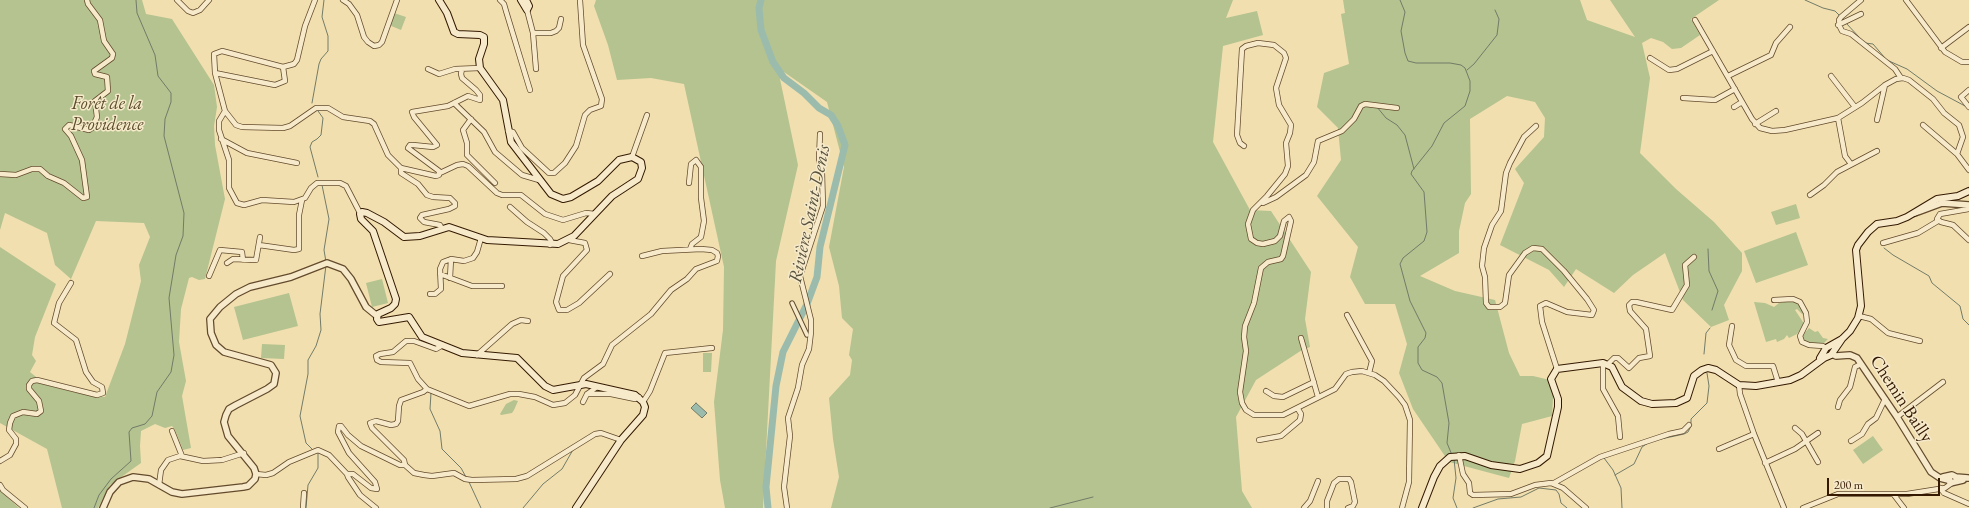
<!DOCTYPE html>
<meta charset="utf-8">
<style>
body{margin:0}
#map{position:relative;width:1969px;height:508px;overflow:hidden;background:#f1dfaf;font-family:"EB Garamond",serif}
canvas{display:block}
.scale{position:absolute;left:1827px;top:478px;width:113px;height:18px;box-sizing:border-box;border:2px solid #341900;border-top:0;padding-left:5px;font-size:12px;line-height:14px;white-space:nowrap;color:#341900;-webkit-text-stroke:3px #f6eacb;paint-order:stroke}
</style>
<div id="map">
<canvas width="1969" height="508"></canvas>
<div class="scale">200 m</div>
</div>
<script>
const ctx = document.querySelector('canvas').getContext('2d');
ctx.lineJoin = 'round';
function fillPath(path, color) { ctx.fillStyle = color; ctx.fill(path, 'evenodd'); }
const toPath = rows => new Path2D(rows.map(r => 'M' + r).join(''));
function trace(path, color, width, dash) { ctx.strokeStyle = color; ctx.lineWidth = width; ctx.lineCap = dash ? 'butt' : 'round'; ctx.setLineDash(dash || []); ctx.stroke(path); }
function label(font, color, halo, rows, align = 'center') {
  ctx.font = font + ' "EB Garamond",serif'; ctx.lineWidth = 3; ctx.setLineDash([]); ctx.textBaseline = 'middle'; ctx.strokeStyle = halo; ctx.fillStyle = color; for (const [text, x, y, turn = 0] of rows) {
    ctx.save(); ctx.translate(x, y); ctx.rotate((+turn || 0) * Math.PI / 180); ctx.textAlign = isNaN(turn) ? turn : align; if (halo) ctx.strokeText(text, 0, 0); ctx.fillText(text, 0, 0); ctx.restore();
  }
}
fillPath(toPath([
 [0,0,142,0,146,14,172,19,214,85,217,107,214,126,215,145,225,199,205,279,199,280,192,277,189,278,181,309,179,342,186,381,182,396,191,448,183,450,175,430,172,426,165,428,155,424,141,431,140,446,141,463,110,485,98,508,62,508,47,449,0,423,0,247,56,284,35,337,32,355,36,361,30,372,46,385,73,392,105,397,125,344,141,281,139,265,150,237,144,223,96,221,71,279,55,265,47,233,5,213,0,230],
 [596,0,1233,0,1226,18,1257,11,1263,35,1223,46,1213,142,1250,210,1271,211,1311,272,1305,319,1310,347,1302,350,1256,380,1236,417,1242,491,1252,508,831,508,839,477,833,439,829,398,850,375,852,360,849,355,853,329,842,318,839,286,829,247,844,167,827,102,784,72,780,79,798,165,776,261,763,508,725,508,720,480,714,402,723,330,724,267,684,84,651,78,617,80,608,45,594,6],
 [1343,0,1580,0,1587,20,1635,37,1610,0,1719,0,1691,19,1700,35,1681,48,1672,49,1663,42,1651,38,1642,43,1650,78,1640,153,1676,189,1714,222,1742,253,1742,271,1724,305,1729,320,1711,327,1683,300,1665,253,1633,275,1614,293,1576,269,1564,287,1549,270,1500,245,1524,183,1515,169,1544,137,1545,118,1535,102,1507,96,1470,119,1471,194,1465,203,1459,231,1459,253,1420,276,1455,291,1495,300,1509,353,1520,376,1533,376,1554,381,1552,416,1522,424,1515,461,1509,478,1449,462,1413,409,1399,373,1407,344,1395,304,1365,304,1350,277,1358,247,1317,196,1341,160,1338,128,1317,107,1324,73,1349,64,1341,14,1345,13],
 [394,13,406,17,401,30,389,25],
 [1796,204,1800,218,1776,225,1771,212],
 [1796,232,1808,265,1756,283,1744,251],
 [382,279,388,303,372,307,366,283],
 [289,293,298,326,243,340,234,307],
 [1790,301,1796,302,1801,307,1803,315,1797,309,1795,310,1803,322,1803,326,1797,334,1789,338,1787,335,1784,339,1777,342,1776,339,1766,342,1754,302,1765,303,1774,307,1779,303],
 [1809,328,1815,332,1818,331,1823,338,1828,339,1824,343,1809,343,1803,340,1802,336],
 [262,344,285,345,284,359,261,358],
 [703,353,712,353,711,372,703,372],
 [514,400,518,401,514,410,512,413,501,415,500,414,506,404],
 [1873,436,1883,450,1863,464,1853,450],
 [0,488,2,492,19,508,0,508]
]), '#b4c38f');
const water = toPath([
 [696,403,707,413,702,418,691,408,696,403]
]);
fillPath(water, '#9bbcad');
trace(water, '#727b68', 1);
trace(toPath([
 [1400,0,1405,12,1401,31,1405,53,1408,61,1416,63,1450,63,1461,65,1465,68,1470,81,1470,91,1465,106,1444,123,1432,146,1412,171,1411,174,1424,192,1427,232,1424,241,1403,258,1400,264,1410,301,1426,333,1425,338,1418,347,1418,363,1422,370,1437,377,1442,383,1449,423,1447,443,1452,455],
 [1805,0,1823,8,1835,11,1840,16],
 [1846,23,1859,37],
 [1865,43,1873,44,1885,58],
 [1889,61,1907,69,1937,91,1965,106],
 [1467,70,1474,64,1497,35,1499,19,1495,10],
 [312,103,319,64,321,59,328,51,328,36,322,17,324,0],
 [1377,107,1386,118,1397,125,1405,135,1414,169],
 [318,177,310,147,312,142,317,139,321,135,323,118,318,111],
 [322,185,329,219,324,250,326,262],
 [1884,248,1893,255,1929,276,1932,283,1960,306,1963,319,1969,325],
 [1708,249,1709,271,1718,291,1712,310],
 [1704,354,1706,333,1710,328],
 [431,393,430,409,440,431,442,449,461,468,466,477],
 [1691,423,1691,419,1707,403,1709,386,1707,373],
 [1661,439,1684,434,1688,432,1691,426],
 [313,450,306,443,300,416,308,374,308,360,316,346,321,330,320,314,326,265],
 [1604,458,1613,470,1621,488,1622,508],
 [1454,459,1456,478,1453,498,1457,508],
 [1615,475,1634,464,1642,447,1648,443],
 [469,482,481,508],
 [94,508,99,495,111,479,131,461,129,432,132,428,145,424,152,416,157,392,171,372,174,355,169,298,176,255,183,236,184,213,164,136,165,119,171,102,171,93,158,76,155,55,137,13,136,0],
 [306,508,308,485,318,468,318,453],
 [523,508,543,484,562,469,574,448],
 [1050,508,1093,497],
 [1473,508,1498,499,1521,497,1539,488,1556,490,1559,494,1561,503,1567,508]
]), '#727b68', 1);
trace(toPath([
 [761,0,759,8,761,30,773,62,784,78,804,93,819,108,831,115,838,126,845,145,820,247,817,277,807,304,783,352,776,386,766,487,768,508]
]), '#9bbcad', 7);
const pedestrian = toPath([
 [792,303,807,335]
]);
const minor = toPath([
 [177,0,188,11,193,13,200,10,209,0],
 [315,0,305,26,297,60,294,64,283,67,222,51,214,54,215,73,225,111,236,125,242,127,283,128,290,126,316,108,328,108,343,117,370,121,374,124,388,155,401,168,436,176,439,175,439,171,408,148,410,145,413,145,433,147,437,145,414,117,412,112,448,106,468,96,480,100,480,95,476,90,462,78,461,74,462,69],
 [343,0,349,4,357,15,364,37,368,42,374,46,379,45,382,42,397,0],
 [500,0,504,4,506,11,530,90],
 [1861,0,1841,17,1839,20,1840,27,1842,31,1851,34,1895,69,1901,78],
 [1906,0,1945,52,1962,62,1969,62],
 [527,10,533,33,536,69],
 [1695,20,1752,119,1760,128,1772,131,1785,130,1838,118,1862,103,1885,85,1896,79,1903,78,1909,80,1933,99,1944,113,1959,125,1963,137,1957,154,1969,170],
 [1838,25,1861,14],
 [533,33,551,33,556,31,559,28,561,19],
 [1941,48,1969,27],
 [1650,58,1669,70,1677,69,1713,51],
 [428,69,439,74,455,69,480,68],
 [215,73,275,85,285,81,283,67],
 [1728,76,1771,55,1776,43,1790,27],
 [1831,76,1855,107],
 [1969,90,1961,97,1969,107],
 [1683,98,1715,100,1735,89],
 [454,103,484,132,495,152,522,175,539,180],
 [1734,107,1742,102],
 [225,111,219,121,219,130,229,160,229,188,237,203,244,205,262,200,294,202,305,198,311,188,317,183,340,183,346,186,360,213],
 [1838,118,1845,156,1851,164],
 [471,119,463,130,467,143,467,155,495,183],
 [1877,120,1885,85],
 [1755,124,1776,111],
 [1923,125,1957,154],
 [1536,126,1524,137,1510,163,1506,173,1501,211,1492,225,1484,248,1482,266,1485,277,1486,303,1489,307,1500,307,1505,303,1509,275,1525,253,1533,248,1542,249,1564,271,1587,299,1594,310,1592,315,1567,312,1546,303,1540,306,1542,322,1557,369],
 [508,131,513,132,522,148,549,173,554,173,565,163,576,146,585,115,590,110,601,106,602,99,583,45,580,0],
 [221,139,247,153,297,163],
 [1244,146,1240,143,1237,135,1242,49,1246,46,1258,43,1274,45,1284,53,1286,58,1276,88,1279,105,1291,125,1290,133,1286,143,1288,166,1285,174,1267,196,1253,210,1248,224,1251,239,1257,243,1263,244,1275,241,1280,236,1284,221,1289,217,1291,221,1283,256,1281,259,1268,262,1261,268,1254,303,1245,326,1244,337,1246,351,1240,392,1242,403,1246,410,1254,415,1283,415,1335,389,1346,374,1352,372,1362,371,1375,375,1384,381,1399,397,1405,405,1410,420,1409,482,1402,508],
 [632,157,647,115],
 [401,168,401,173,418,184,427,195,433,197,450,198,455,203,455,206,449,209,422,215,420,218,424,222,440,225,442,229],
 [440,173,457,165,463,164,468,166,497,193,502,195,521,195,545,214,563,220,586,213,595,214],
 [0,174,16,175,32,169,40,169,48,176,64,183,83,198,87,197,82,160,71,136,65,129,69,125,89,130,92,128,97,117,95,101,108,91,107,77,95,74,94,71,112,58,113,54,104,41,100,20,88,4,87,0],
 [689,183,691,164,696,160,701,167,701,198,704,221,701,237,692,244,690,249],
 [1810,195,1824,185,1837,172,1877,151],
 [1263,203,1276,197,1306,175,1314,162,1318,141,1342,131,1354,119,1361,106,1365,104,1397,108],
 [510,207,527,222,544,233,550,239,552,243,550,245],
 [1969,209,1940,214,1937,219,1941,222,1953,225,1969,240],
 [569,240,585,243,587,250,563,276,556,302,559,310,567,310,579,303,610,274],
 [1883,243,1918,233,1938,221],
 [259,245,294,250,299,249,299,215,302,200],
 [227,263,233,259,256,260,260,237],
 [440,274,472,286,502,286],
 [209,276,220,250,242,252,243,260],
 [450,278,451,259],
 [430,294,435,294,441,289,440,269,443,262,451,259,464,261,473,258,477,252,481,238],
 [1774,300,1793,299,1800,302,1806,313,1807,322,1800,336,1802,342,1809,345,1823,346,1826,348],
 [1347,315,1372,361,1369,373],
 [1859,316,1871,319,1888,333,1920,341],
 [1732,326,1729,345,1736,360,1746,366,1773,366,1778,382],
 [1301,338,1318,397],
 [477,355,512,324,521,320,528,321],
 [1603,363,1603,389,1618,416,1620,437],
 [1608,364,1614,358,1618,358,1629,368,1639,358,1650,356,1646,329,1630,311,1629,305,1632,302,1636,302,1672,310,1687,285,1685,265,1694,257],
 [1739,385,1740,394,1754,434,1784,508],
 [427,389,469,406,510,394,519,394,535,397,553,405,565,403,575,395,584,378,603,364,612,345,651,314,671,290,687,279,696,269,717,261,718,256,717,253,712,250,701,249,662,251,642,256],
 [1266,391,1274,396,1283,397,1314,382],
 [587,394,611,394,635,399,639,397],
 [583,402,587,394,597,387],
 [643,402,650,391,665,353,712,348],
 [1838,407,1840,400,1850,387,1855,367,1861,364],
 [1897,417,1943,382],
 [1795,428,1802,434,1818,462],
 [172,431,182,456],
 [1259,440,1281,436,1300,420,1301,414,1298,409],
 [1851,441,1862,434,1868,424,1876,418,1885,399],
 [1719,449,1754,434],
 [1459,455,1463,474,1469,483,1470,493,1473,495,1511,494,1535,485,1551,483,1563,488,1586,508],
 [0,461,10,455,16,444,16,439,9,430,10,423,13,416,23,412,37,414,41,411,39,401,29,389,29,385,32,381,37,380,97,395,103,393,102,387,93,382,86,372,76,340,54,323,59,303,71,283],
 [1765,463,1795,449,1818,433],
 [405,465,404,460,372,428,370,423,376,421,391,425,396,424,398,421,399,406,401,400,423,392,427,389,418,379,410,363,381,362,377,360,376,356,380,354,393,352,406,341,414,341,436,349,443,345],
 [405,465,414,473,424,475,432,476,454,473,465,479,472,480,516,479,527,476,595,434,601,433,621,440],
 [256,474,266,475,273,473,289,462,318,450,329,455,347,474],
 [1554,483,1600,457,1669,434,1683,431,1689,425],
 [0,485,3,490,25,508],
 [159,485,161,470,168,460,180,456,203,461,222,460,244,453],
 [1940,488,1944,493,1969,504],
 [1894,495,1904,508],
 [303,508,304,493],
 [376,508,360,495,348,477,347,474,353,474,371,488,377,489,375,482,349,453,338,432,339,426,341,426,348,435,361,446,400,465,405,465],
 [787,508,784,487,790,436,788,418,798,388,802,365,809,349,811,332,811,320,800,276,823,206,822,172,819,159,820,134],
 [1304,508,1310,501,1318,481],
 [1327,508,1327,501,1334,483,1339,479,1349,479,1351,482,1355,502,1353,506,1348,508],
 [1803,508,1838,494,1907,494,1945,488,1952,483]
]);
const tertiary = toPath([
 [1915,213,1942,203,1969,205],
 [1832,354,1836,356,1850,355,1857,358,1897,417,1931,472,1940,478,1948,480],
 [1943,477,1952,475,1956,477,1968,478],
 [1949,477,1950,483,1963,480],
 [103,508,110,492,119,482,133,477,149,479,172,492,182,494,243,487,248,486,255,479,256,474,254,468,228,436,224,422,226,415,229,409,236,405,267,389,274,384,276,373,271,365,224,352,216,345,211,333,210,319,220,307,236,294,250,287,291,277,327,263,343,269,351,279,366,307,377,316]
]);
const secondary = toPath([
 [439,0,447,13,454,32,458,34,480,35,484,37,484,44,479,59,480,68,503,100,511,142,551,194,563,199,571,197,598,181,619,160,632,157,641,162,642,168,638,179,612,196,574,236,558,244,487,240,449,227,420,236,404,237,384,222,367,213,362,212,360,214,361,219,373,231,396,299,395,304,391,308,378,314,377,319,379,322,409,317,422,337,462,353,517,358,545,386,553,390,586,384,635,395,643,402,645,407,643,415,621,440,576,508],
 [521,0,527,10,529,6,526,0],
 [1820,358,1826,348,1842,339,1850,331,1858,318,1861,306,1856,250,1858,245,1868,232,1877,224,1897,221,1907,217,1937,199,1958,196,1969,191],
 [1422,508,1434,477,1440,466,1450,457,1465,456,1491,465,1520,469,1538,463,1547,456,1558,407,1558,399,1551,379,1557,369,1603,363,1612,367,1622,387,1641,401,1652,404,1676,403,1687,398,1694,376,1702,370,1708,368,1716,370,1739,385,1756,386,1790,380,1801,375,1824,358,1831,355,1842,339]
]);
trace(pedestrian, '#634a2c', 5.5);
trace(minor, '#634a2c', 6);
trace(tertiary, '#634a2c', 8);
trace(secondary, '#341900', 8);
trace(pedestrian, '#f6eacb', 3.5);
trace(minor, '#f6eacb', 4.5);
trace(tertiary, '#f6eacb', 5.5);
trace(secondary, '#f6eacb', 6);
label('italic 18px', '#5a4c2b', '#f6eacb', [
 ["Forêt de la",107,104],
 ["Providence",107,125]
]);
label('18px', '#341900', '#f6eacb', [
 ["Chemin Bailly",1901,399,57]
]);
label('italic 19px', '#58523d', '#f6eacb', [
 ["Rivière Saint-Denis",810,214,-78]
]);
</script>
